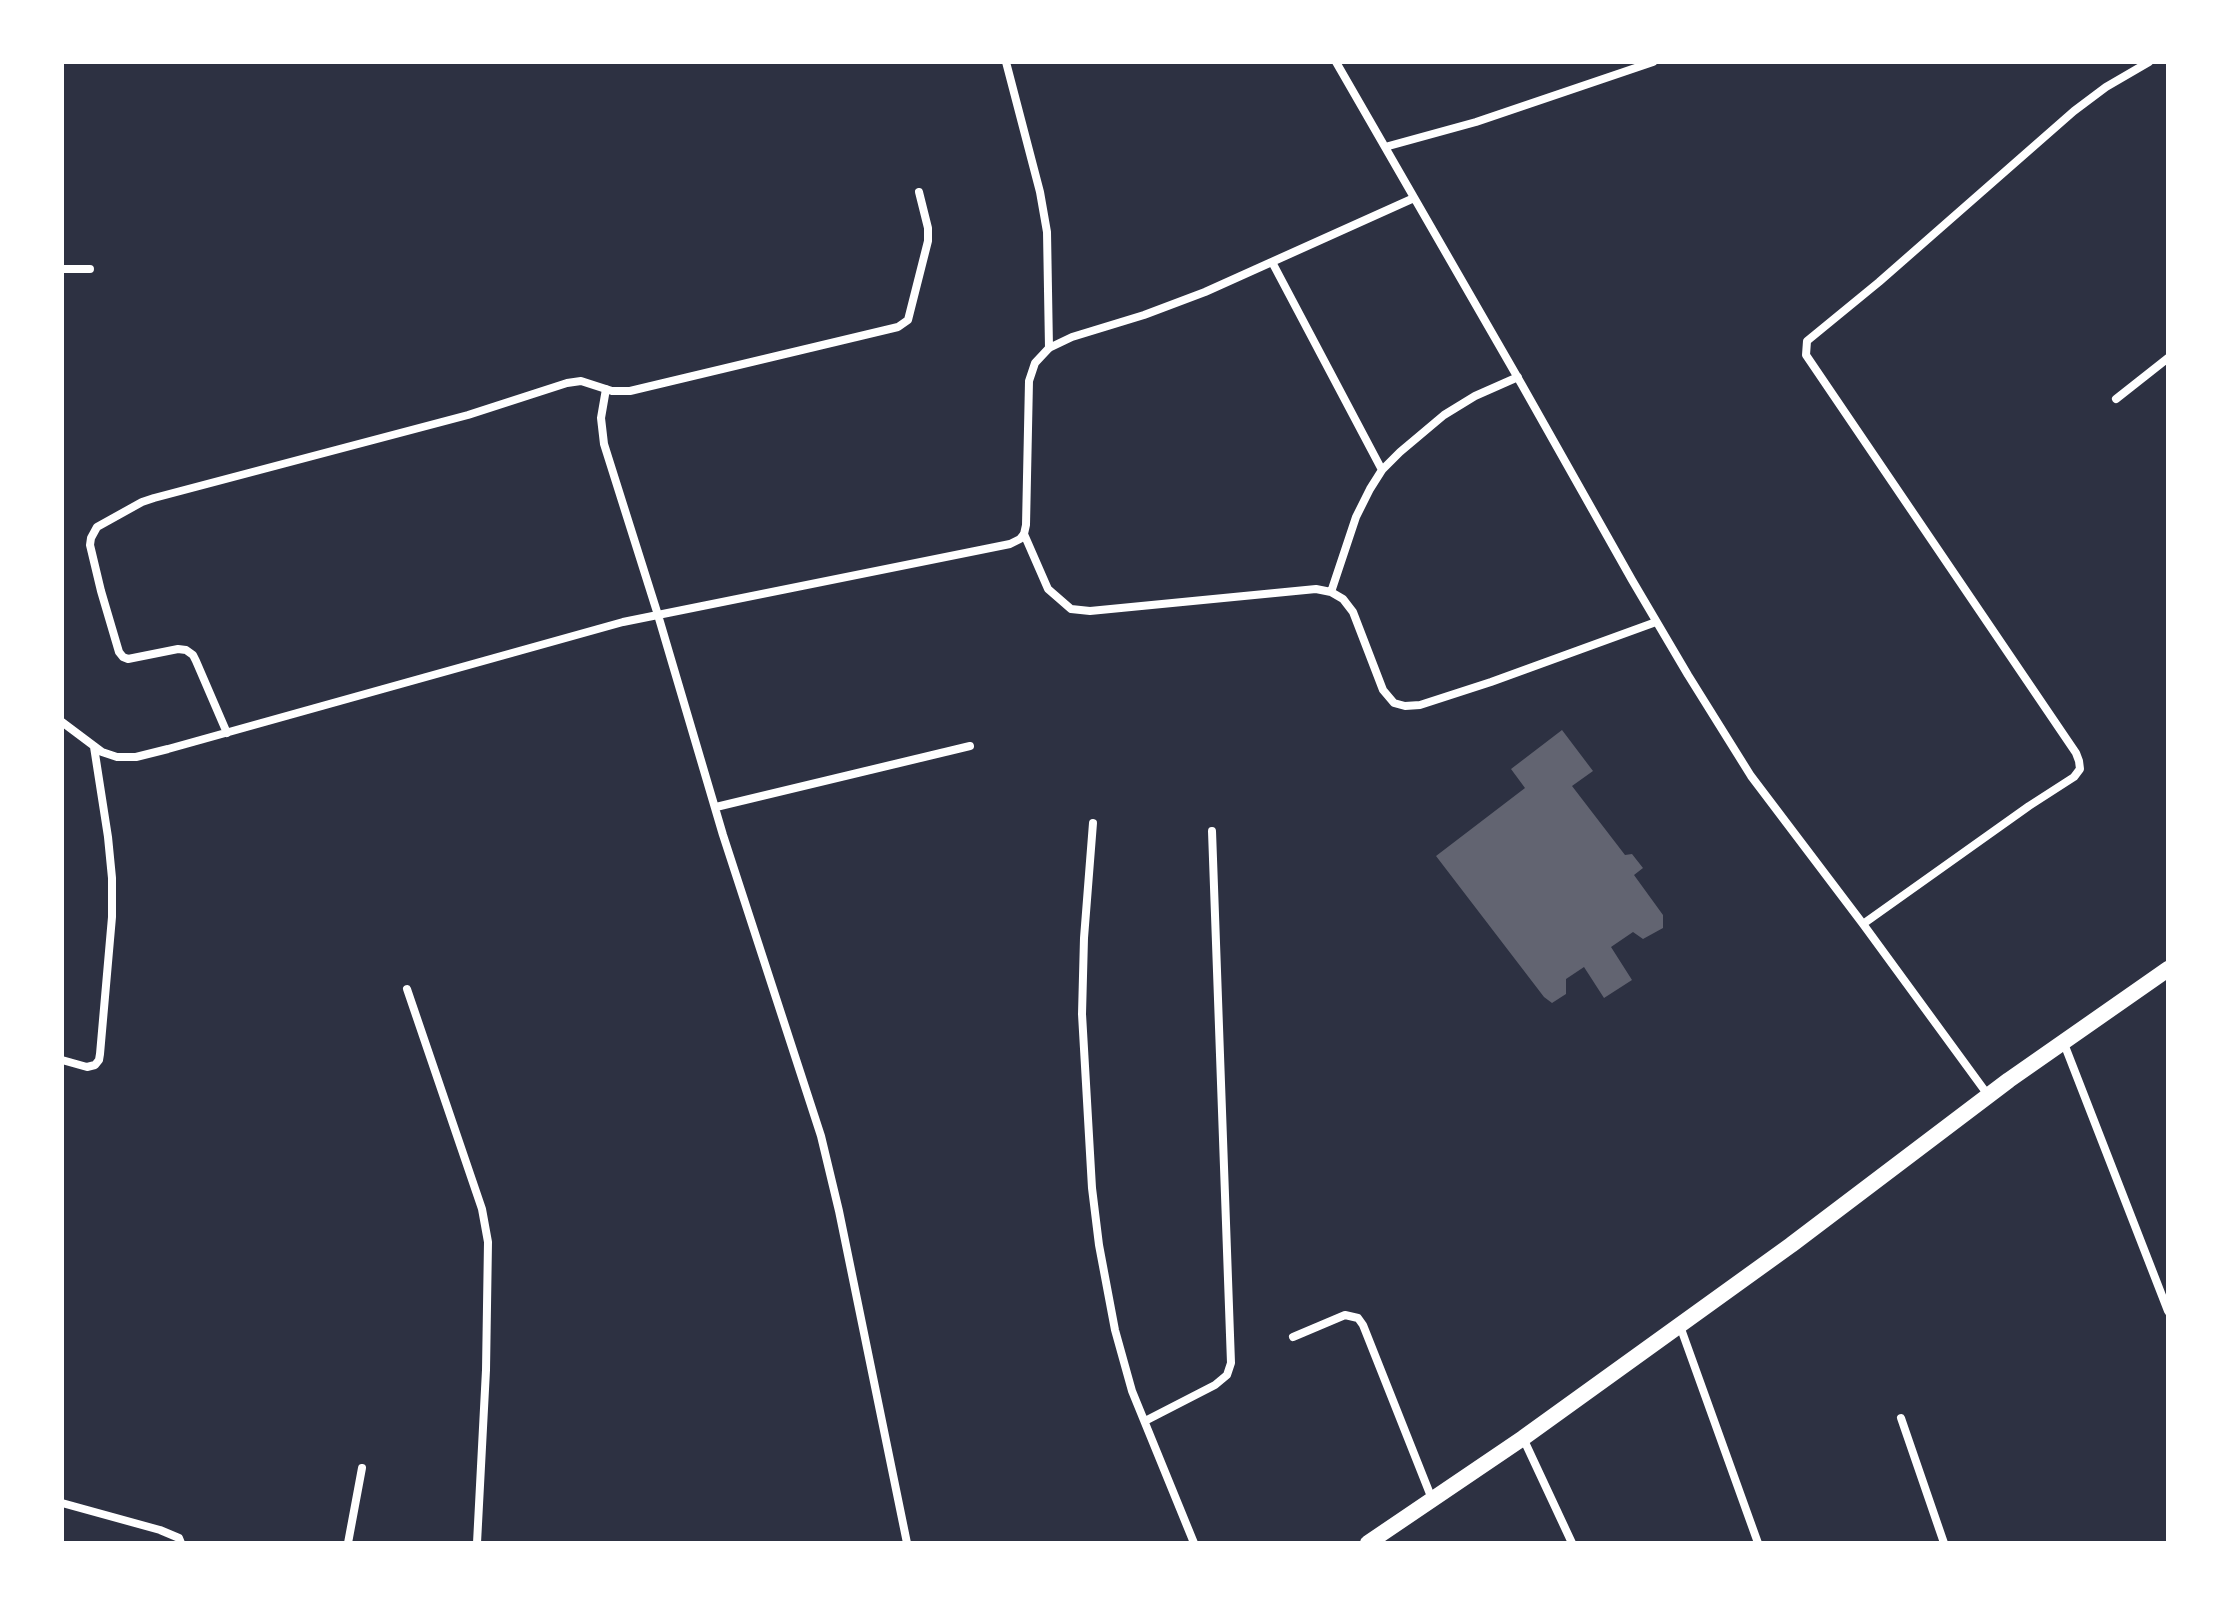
<!DOCTYPE html>
<style>
body{margin:0}
#map{position:relative;width:2230px;height:1605px;overflow:hidden;background:#2d3142;font-family:Overpass,sans-serif}
canvas{display:block}
.frame{position:absolute;inset:0;border:64px solid #fff;pointer-events:none}
</style>
<div id="map">
<canvas width="2230" height="1605"></canvas>
<div class="frame"></div>
</div>
<script>
const ctx = document.querySelector('canvas').getContext('2d');
ctx.lineJoin = 'round';
function fillPath(path, color) { ctx.fillStyle = color; ctx.fill(path, 'evenodd'); }
const toPath = rows => new Path2D(rows.map(r => 'M' + r).join(''));
function trace(path, color, width, dash) { ctx.strokeStyle = color; ctx.lineWidth = width; ctx.lineCap = dash ? 'butt' : 'round'; ctx.setLineDash(dash || []); ctx.stroke(path); }
fillPath(toPath([
 [1562,730,1593,771,1572,786,1625,855,1632,854,1643,868,1634,875,1663,915,1663,928,1643,939,1633,932,1611,947,1632,980,1604,998,1584,967,1566,979,1566,994,1552,1003,1544,997,1436,856,1525,788,1511,769]
]), '#626471');
trace(toPath([
 [1006,62,1040,192,1047,232,1049,348],
 [1336,62,1522,385,1632,580,1688,675,1751,776,1863,924,1988,1095],
 [1385,147,1476,122,1653,62],
 [1272,262,1382,470],
 [62,269,90,269],
 [606,389,601,418,604,444,658,615,723,835,821,1136,839,1211,907,1543],
 [2116,399,2168,358],
 [1024,534,1048,589,1071,609,1090,611,1316,589,1331,592,1343,599,1353,612,1383,690,1394,703,1405,706,1420,705,1491,682,1656,622],
 [1331,592,1356,517,1370,489,1382,470,1400,452,1444,415,1475,396,1518,377],
 [62,722,102,752,117,757,136,757,168,749,623,622,1010,544,1020,539,1024,534,1026,525,1029,381,1035,363,1049,348,1072,337,1144,315,1205,292,1414,198],
 [227,733,196,661,193,655,186,650,178,649,128,659,123,657,119,652,101,591,90,545,91,538,97,527,142,502,154,498,468,415,567,383,581,381,612,391,630,391,898,327,908,320,928,241,928,228,919,192],
 [716,807,970,746],
 [1093,823,1084,938,1082,1014,1092,1188,1099,1245,1115,1330,1132,1391,1194,1543],
 [1863,924,2029,806,2074,777,2080,769,2079,761,2076,753,1806,355,1807,341,1879,282,2074,111,2106,87,2149,62],
 [407,989,482,1209,488,1242,486,1370,477,1543],
 [2063,1041,2168,1311],
 [62,1060,87,1067,95,1065,99,1060,100,1054,112,917,112,878,108,837,94,747],
 [1680,1326,1758,1543],
 [1293,1337,1345,1315,1358,1318,1363,1325,1432,1499],
 [1901,1418,1944,1543],
 [1145,1421,1215,1385,1227,1375,1231,1363,1212,831],
 [1523,1438,1572,1543],
 [62,1503,160,1530,179,1538,181,1543],
 [348,1543,362,1468]
]), '#fff', 8);
trace(toPath([
 [1368,1543,1523,1438,1791,1245,2009,1080,2168,969]
]), '#fff', 16);
</script>
